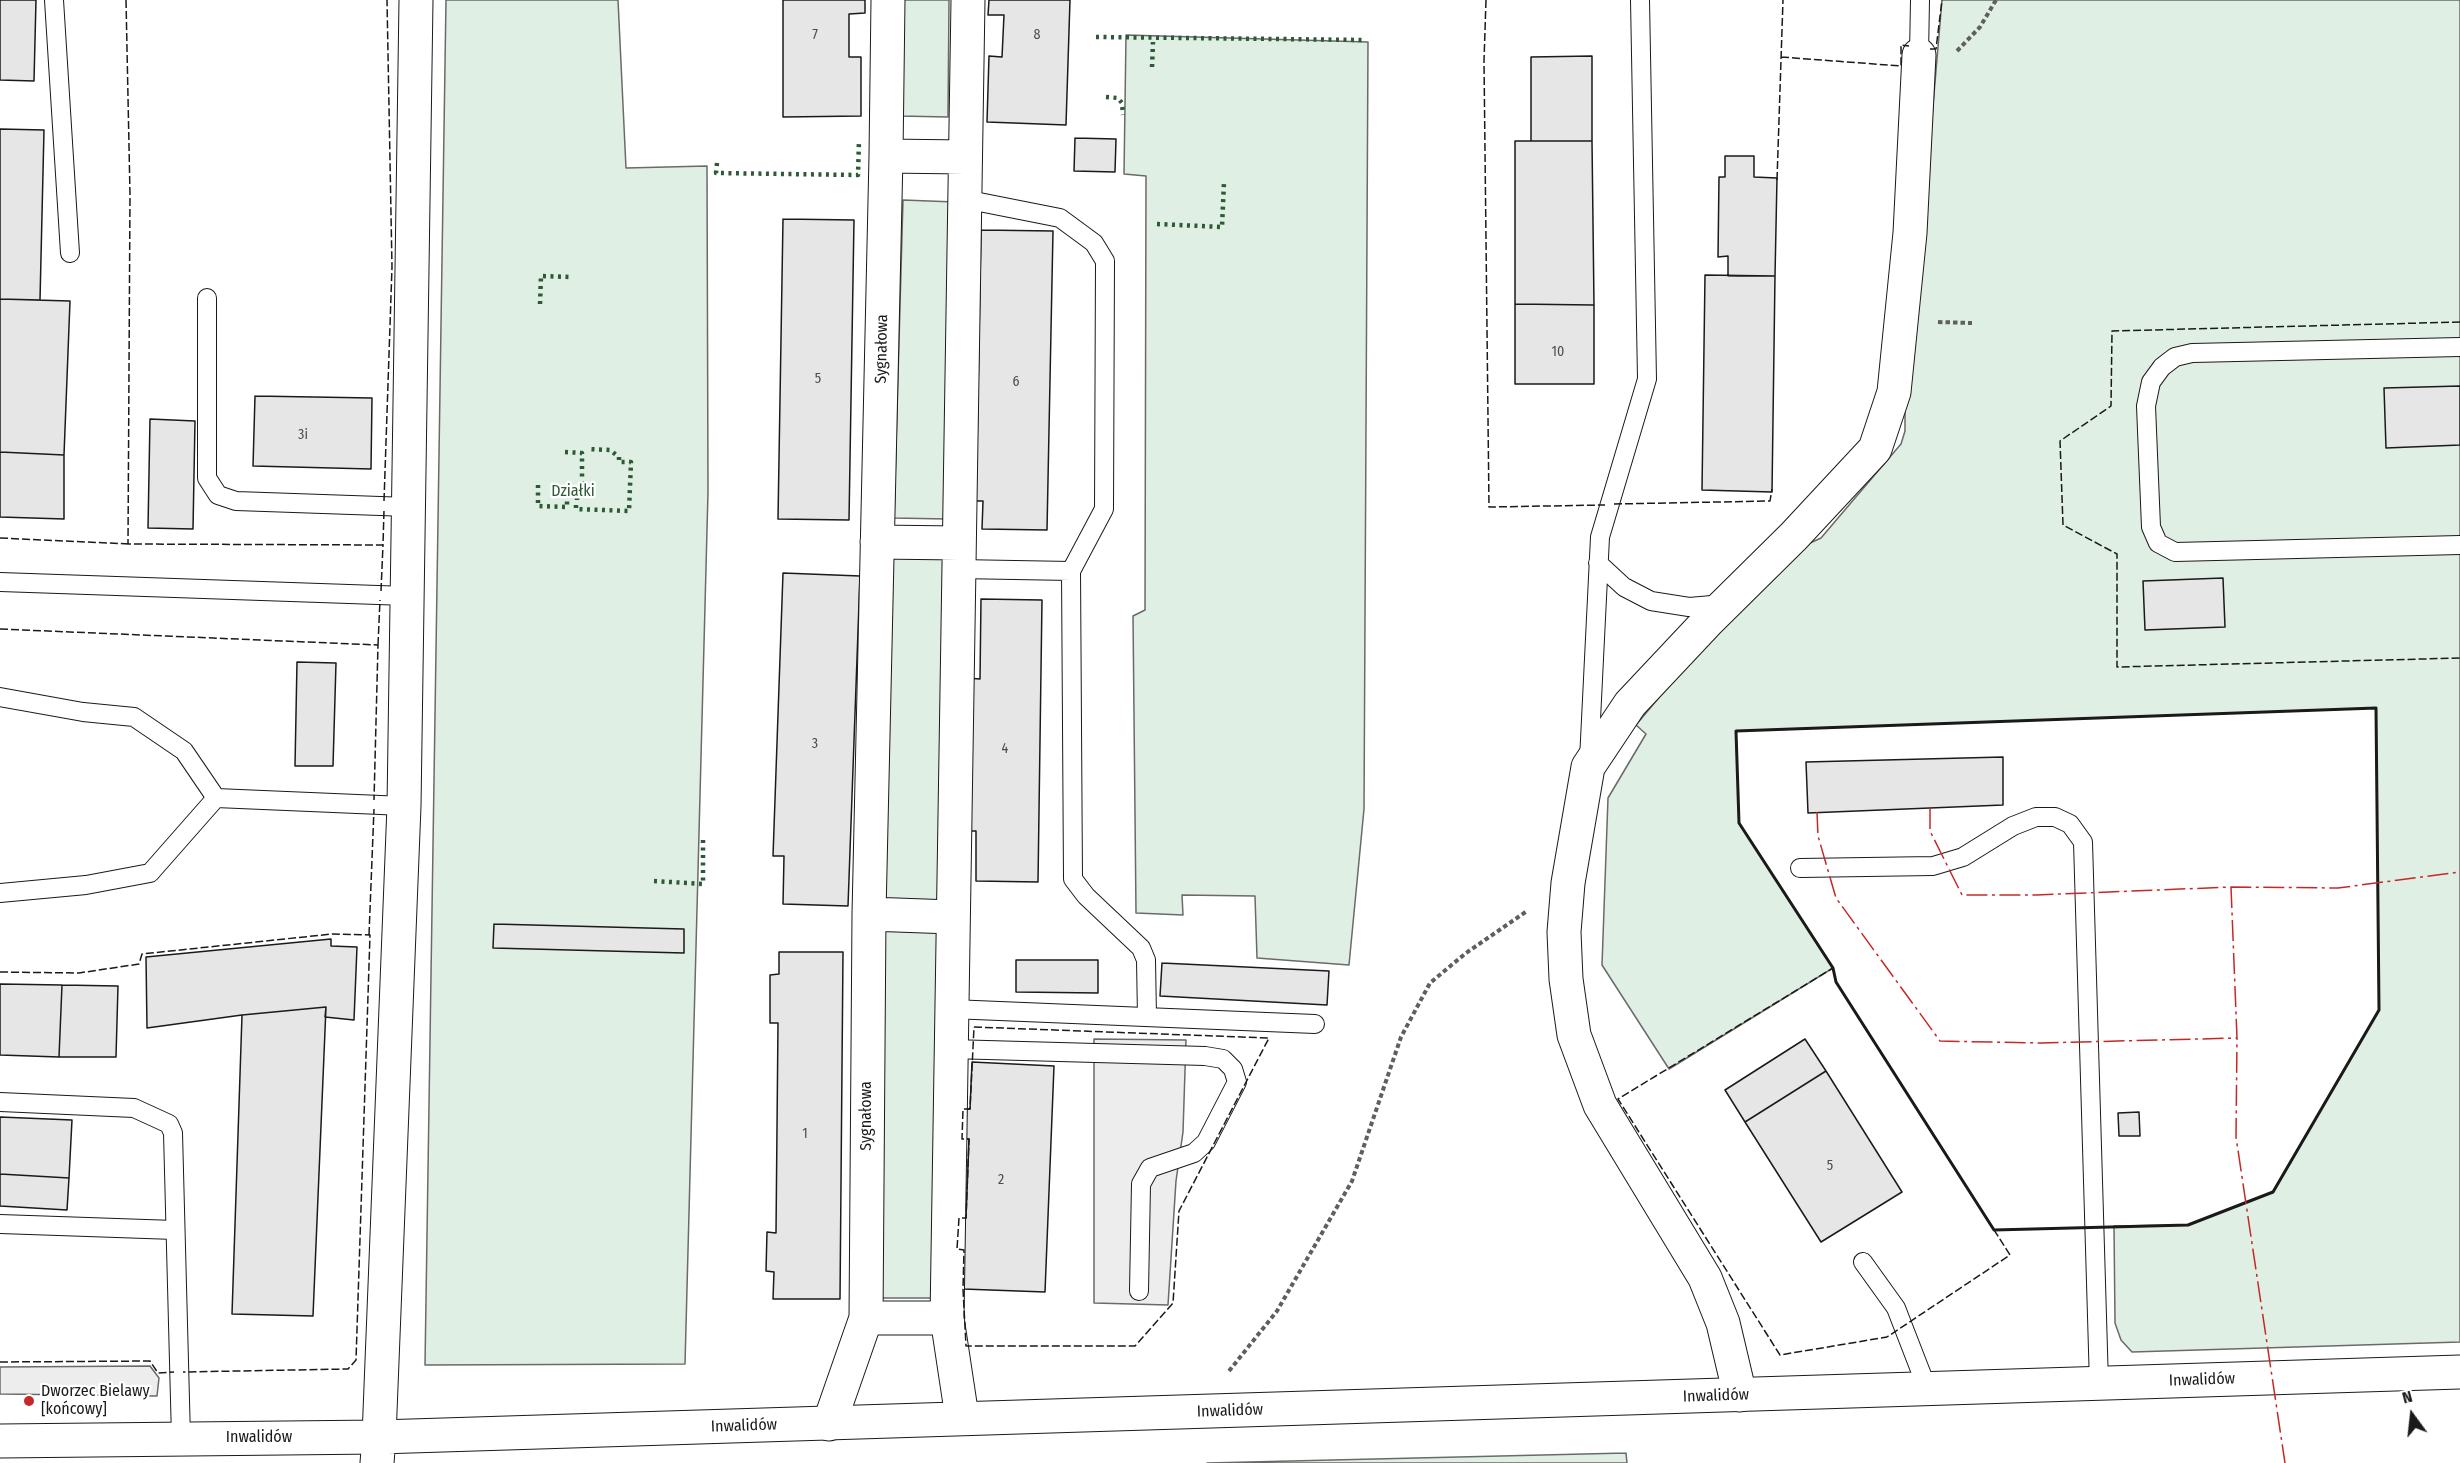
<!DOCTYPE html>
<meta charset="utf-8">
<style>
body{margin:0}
#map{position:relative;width:2460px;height:1463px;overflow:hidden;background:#fff;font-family:"Fira Sans Condensed",sans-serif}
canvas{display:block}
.north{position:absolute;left:2382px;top:1385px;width:60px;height:60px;-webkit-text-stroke:4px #fff;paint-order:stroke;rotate:345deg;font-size:16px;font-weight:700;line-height:24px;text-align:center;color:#1a1a1a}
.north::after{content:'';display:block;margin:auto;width:21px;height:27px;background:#1a1a1a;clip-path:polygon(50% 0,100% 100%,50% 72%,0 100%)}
</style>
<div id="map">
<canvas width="2460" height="1463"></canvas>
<div class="north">N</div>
</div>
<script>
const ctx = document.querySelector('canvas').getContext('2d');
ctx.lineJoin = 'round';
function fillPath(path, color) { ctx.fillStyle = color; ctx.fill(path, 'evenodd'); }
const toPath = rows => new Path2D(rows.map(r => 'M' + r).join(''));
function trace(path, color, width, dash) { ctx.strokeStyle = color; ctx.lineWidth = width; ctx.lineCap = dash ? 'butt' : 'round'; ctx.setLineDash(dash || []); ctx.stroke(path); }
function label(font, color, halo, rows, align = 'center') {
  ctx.font = font + ' "Fira Sans Condensed",sans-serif'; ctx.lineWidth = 4.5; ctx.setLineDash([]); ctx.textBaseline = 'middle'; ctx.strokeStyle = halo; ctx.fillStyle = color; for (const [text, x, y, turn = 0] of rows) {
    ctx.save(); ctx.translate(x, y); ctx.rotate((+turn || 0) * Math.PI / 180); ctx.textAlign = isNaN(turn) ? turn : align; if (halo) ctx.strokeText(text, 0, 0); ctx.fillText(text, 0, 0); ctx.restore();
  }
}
const green = toPath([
 [446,0,618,0,626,168,707,166,708,492,685,1364,425,1365,446,0],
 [900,0,949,0,948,117,899,116,900,0],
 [1942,0,2460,0,2460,1342,2132,1352,2121,1340,2115,1323,2114,1226,2188,1225,2273,1192,2379,1010,2376,708,1736,731,1739,823,1833,968,1669,1069,1602,965,1608,798,1646,734,1636,725,1727,616,1797,549,1821,538,1901,444,1905,431,1905,401,1920,259,1942,0],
 [1126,35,1368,42,1364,809,1349,965,1257,958,1255,896,1182,895,1183,915,1136,913,1133,616,1145,610,1146,176,1124,174,1126,35],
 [903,200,955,202,946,519,894,518,903,200],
 [889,558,946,559,938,901,881,900,889,558],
 [882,925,940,926,933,1298,875,1298,882,925],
 [1626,1453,1627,1463,1207,1463,1626,1453]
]);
fillPath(green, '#e0efe3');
trace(green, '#6a6a6a', 1.5);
const parking = toPath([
 [1094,1039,1186,1040,1183,1132,1176,1181,1168,1305,1094,1303,1094,1039],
 [150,1366,159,1378,157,1396,0,1394,0,1367,150,1366]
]);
fillPath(parking, '#ededed');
trace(parking, '#6a6a6a', 1.5);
const building = toPath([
 [0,0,36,0,34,81,0,80,0,0],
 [783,0,865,0,865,13,849,14,849,57,861,57,861,116,783,117,783,0],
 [989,0,1070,0,1066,125,987,122,989,56,1002,57,1004,15,988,15,989,0],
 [1592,56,1592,141,1531,141,1531,57,1592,56],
 [0,129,44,130,40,300,0,299,0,129],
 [1075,138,1116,139,1115,172,1074,171,1075,138],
 [1515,141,1592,141,1594,305,1515,304,1515,141],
 [1725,156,1754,156,1754,177,1777,178,1775,276,1728,276,1728,256,1718,257,1719,177,1725,177,1725,156],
 [783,219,854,220,849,520,778,519,783,219],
 [981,230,1053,231,1047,530,982,529,983,501,976,501,981,230],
 [1705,275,1775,276,1772,492,1702,490,1705,275],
 [0,299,70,301,64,455,0,452,0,299],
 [1515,304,1594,305,1594,384,1515,384,1515,304],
 [2460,386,2460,445,2386,448,2384,388,2460,386],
 [255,396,372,398,371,469,253,466,255,396],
 [150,419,195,421,193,529,148,528,150,419],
 [0,452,64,455,64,519,0,517,0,452],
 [783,573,860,576,848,906,783,904,784,856,773,856,783,573],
 [2223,578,2225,627,2145,630,2143,581,2223,578],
 [981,599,1042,600,1038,882,976,881,976,831,965,831,967,678,980,679,981,599],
 [297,662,336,663,333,766,295,766,297,662],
 [2003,757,2003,805,1808,813,1806,762,2003,757],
 [494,924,684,929,684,953,493,948,494,924],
 [331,939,331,946,357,947,354,1020,325,1017,326,1007,242,1015,147,1028,146,957,331,939],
 [779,952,843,952,840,1299,773,1299,774,1272,766,1271,767,1232,776,1233,778,1023,770,1023,770,975,779,974,779,952],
 [1016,960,1098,960,1098,993,1016,992,1016,960],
 [1162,963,1329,971,1327,1005,1160,996,1162,963],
 [0,984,62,985,59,1057,0,1055,0,984],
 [62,985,118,986,116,1057,59,1057,62,985],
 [326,1007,313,1316,232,1314,242,1015,326,1007],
 [1805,1039,1826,1071,1745,1122,1725,1090,1805,1039],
 [972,1062,1054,1066,1045,1292,963,1289,959,1218,966,1218,969,1139,962,1139,963,1109,970,1109,972,1062],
 [1826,1071,1902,1192,1821,1242,1745,1122,1826,1071],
 [2139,1112,2140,1136,2119,1136,2118,1113,2139,1112],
 [0,1117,72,1120,69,1178,0,1174,0,1117],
 [0,1174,69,1178,67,1210,0,1206,0,1174]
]);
fillPath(building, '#e6e6e6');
trace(building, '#1a1a1a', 1.5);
const service = toPath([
 [54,0,70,253],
 [1919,55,1920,0],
 [964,199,1060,218,1094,243,1105,261,1104,509,1071,571,1073,879,1086,896,1141,948,1146,960,1147,1017],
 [207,298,207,478,218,495,236,501,409,507],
 [2460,347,2192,353,2175,357,2162,367,2151,382,2146,406,2151,527,2158,543,2175,552,2460,545],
 [1598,563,1624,587,1651,601,1689,607,1724,604],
 [958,569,1071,571],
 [0,582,407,596],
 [0,697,83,712,134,717,184,751,216,798],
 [1589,760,1600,537,1647,379,1640,0],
 [216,798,404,806],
 [1800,868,1933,866,1963,857,2013,826,2036,817,2055,817,2070,824,2083,842,2099,1384],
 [0,893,86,885,150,873,216,798],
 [951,1009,1315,1024],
 [950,1049,1205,1056,1223,1059,1233,1069,1237,1082,1206,1142,1194,1153,1150,1168,1141,1184,1139,1291],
 [0,1102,134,1108,169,1124,173,1133,181,1438],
 [0,1224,175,1230],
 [1863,1262,1896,1308,1927,1388]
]);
const minor = toPath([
 [886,156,965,157],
 [877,542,959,543],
 [869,914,952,917],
 [866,1318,947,1318],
 [1740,1395,1723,1323,1705,1278,1600,1105,1574,1035,1566,979,1564,932,1568,883,1588,767,1630,704,1709,620,1794,536,1875,449,1894,392,1910,233,1919,55],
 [962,1417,947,1318,968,0],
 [829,1424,866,1318,869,914,886,156,888,0],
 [0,1441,379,1437,404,806,416,0]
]);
const tertiary = toPath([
 [377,1463,379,1437,2460,1372]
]);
trace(service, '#1a1a1a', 20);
trace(minor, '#1a1a1a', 35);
trace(tertiary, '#1a1a1a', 35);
trace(toPath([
 [1957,51,1980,27,1996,0],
 [1938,322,1972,323],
 [1229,1371,1277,1311,1352,1181,1401,1037,1430,983,1466,953,1527,911]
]), '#5f5f5f', 4, [4.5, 3]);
trace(service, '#fff', 18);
trace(minor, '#fff', 33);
trace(tertiary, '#fff', 33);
trace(toPath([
 [1096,37,1365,40],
 [1152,67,1153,42],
 [1106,97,1118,98,1122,103,1123,115],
 [717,163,716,173,858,175,859,140],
 [1157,224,1222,227,1224,182],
 [540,304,541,276,572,277],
 [565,452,582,453,582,488,577,488,577,500],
 [538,485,538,506,567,507,567,496],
 [576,505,576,509,629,511,631,462,619,462,619,457,610,450,588,449],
 [654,881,703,884,703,840]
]), '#2b5a34', 4.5, [3, 4.5]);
trace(toPath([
 [126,0,130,194,128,544,383,545,384,510],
 [1486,0,1484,61,1489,507,1605,505],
 [1930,49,1936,49,1942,0],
 [1781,57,1901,66,1901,45,1909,46],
 [1777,180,1783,0],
 [2460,322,2112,331,2111,406,2060,441,2063,525,2117,554,2117,667,2460,658],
 [384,501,392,267,387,0],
 [1614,504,1770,501,1772,489],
 [0,538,129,544],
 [381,591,383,545,381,545],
 [0,629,378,645,374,800],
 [378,645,380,600],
 [369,935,374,809],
 [1833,968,1836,982,2010,1255,1887,1337,1780,1355,1618,1099,1833,968],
 [0,972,79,973,139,964,142,954,332,934,370,935,356,1360,348,1369,183,1372],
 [974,1027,1269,1038,1179,1211,1173,1303,1135,1346,966,1346,963,1289,964,1250,957,1249,959,1218,966,1218,969,1139,962,1139,963,1109,970,1109,974,1027],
 [0,1362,150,1361,158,1373,174,1372]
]), '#1a1a1a', 1.5, [8, 3]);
trace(toPath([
 [2376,708,2379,1010,2273,1192,2188,1225,1994,1230,1836,982,1833,968,1739,823,1736,731,2376,708]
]), '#1a1a1a', 3);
trace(toPath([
 [1930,808,1930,831,1962,895,2036,895,2231,887,2338,888,2460,872],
 [1817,812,1818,836,1836,898,1940,1041,2041,1043,2237,1038],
 [2231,887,2237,1038,2236,1137,2285,1463]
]), '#c62828', 1.5, [21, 4.5, 3, 4.5]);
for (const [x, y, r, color] of [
 [29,1401,6,"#c62828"]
]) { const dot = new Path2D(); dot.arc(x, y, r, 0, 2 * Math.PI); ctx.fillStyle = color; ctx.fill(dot); trace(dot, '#fff', 2); }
label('14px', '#4d4d4d', null, [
 ["7",815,35],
 ["8",1037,35],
 ["10",1558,352],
 ["5",818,379],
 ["6",1016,382],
 ["3i",303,435],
 ["3",815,744],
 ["4",1005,749],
 ["1",805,1134],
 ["5",1830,1166],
 ["2",1001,1180]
]);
label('16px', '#1a1a1a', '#fff', [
 ["Sygnałowa",882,349,-89],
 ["Sygnałowa",867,1116,-90],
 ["Inwalidów",2202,1380,-2],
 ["Inwalidów",1716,1396,-2],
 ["Inwalidów",1230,1411,-2],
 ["Inwalidów",744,1426,-2],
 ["Inwalidów",259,1438]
]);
label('16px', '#2b5a34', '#fff', [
 ["Działki",573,492]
]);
label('16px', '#1a1a1a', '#fff', [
 ["Dworzec Bielawy",41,1392],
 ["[końcowy]",41,1410]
], 'left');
</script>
